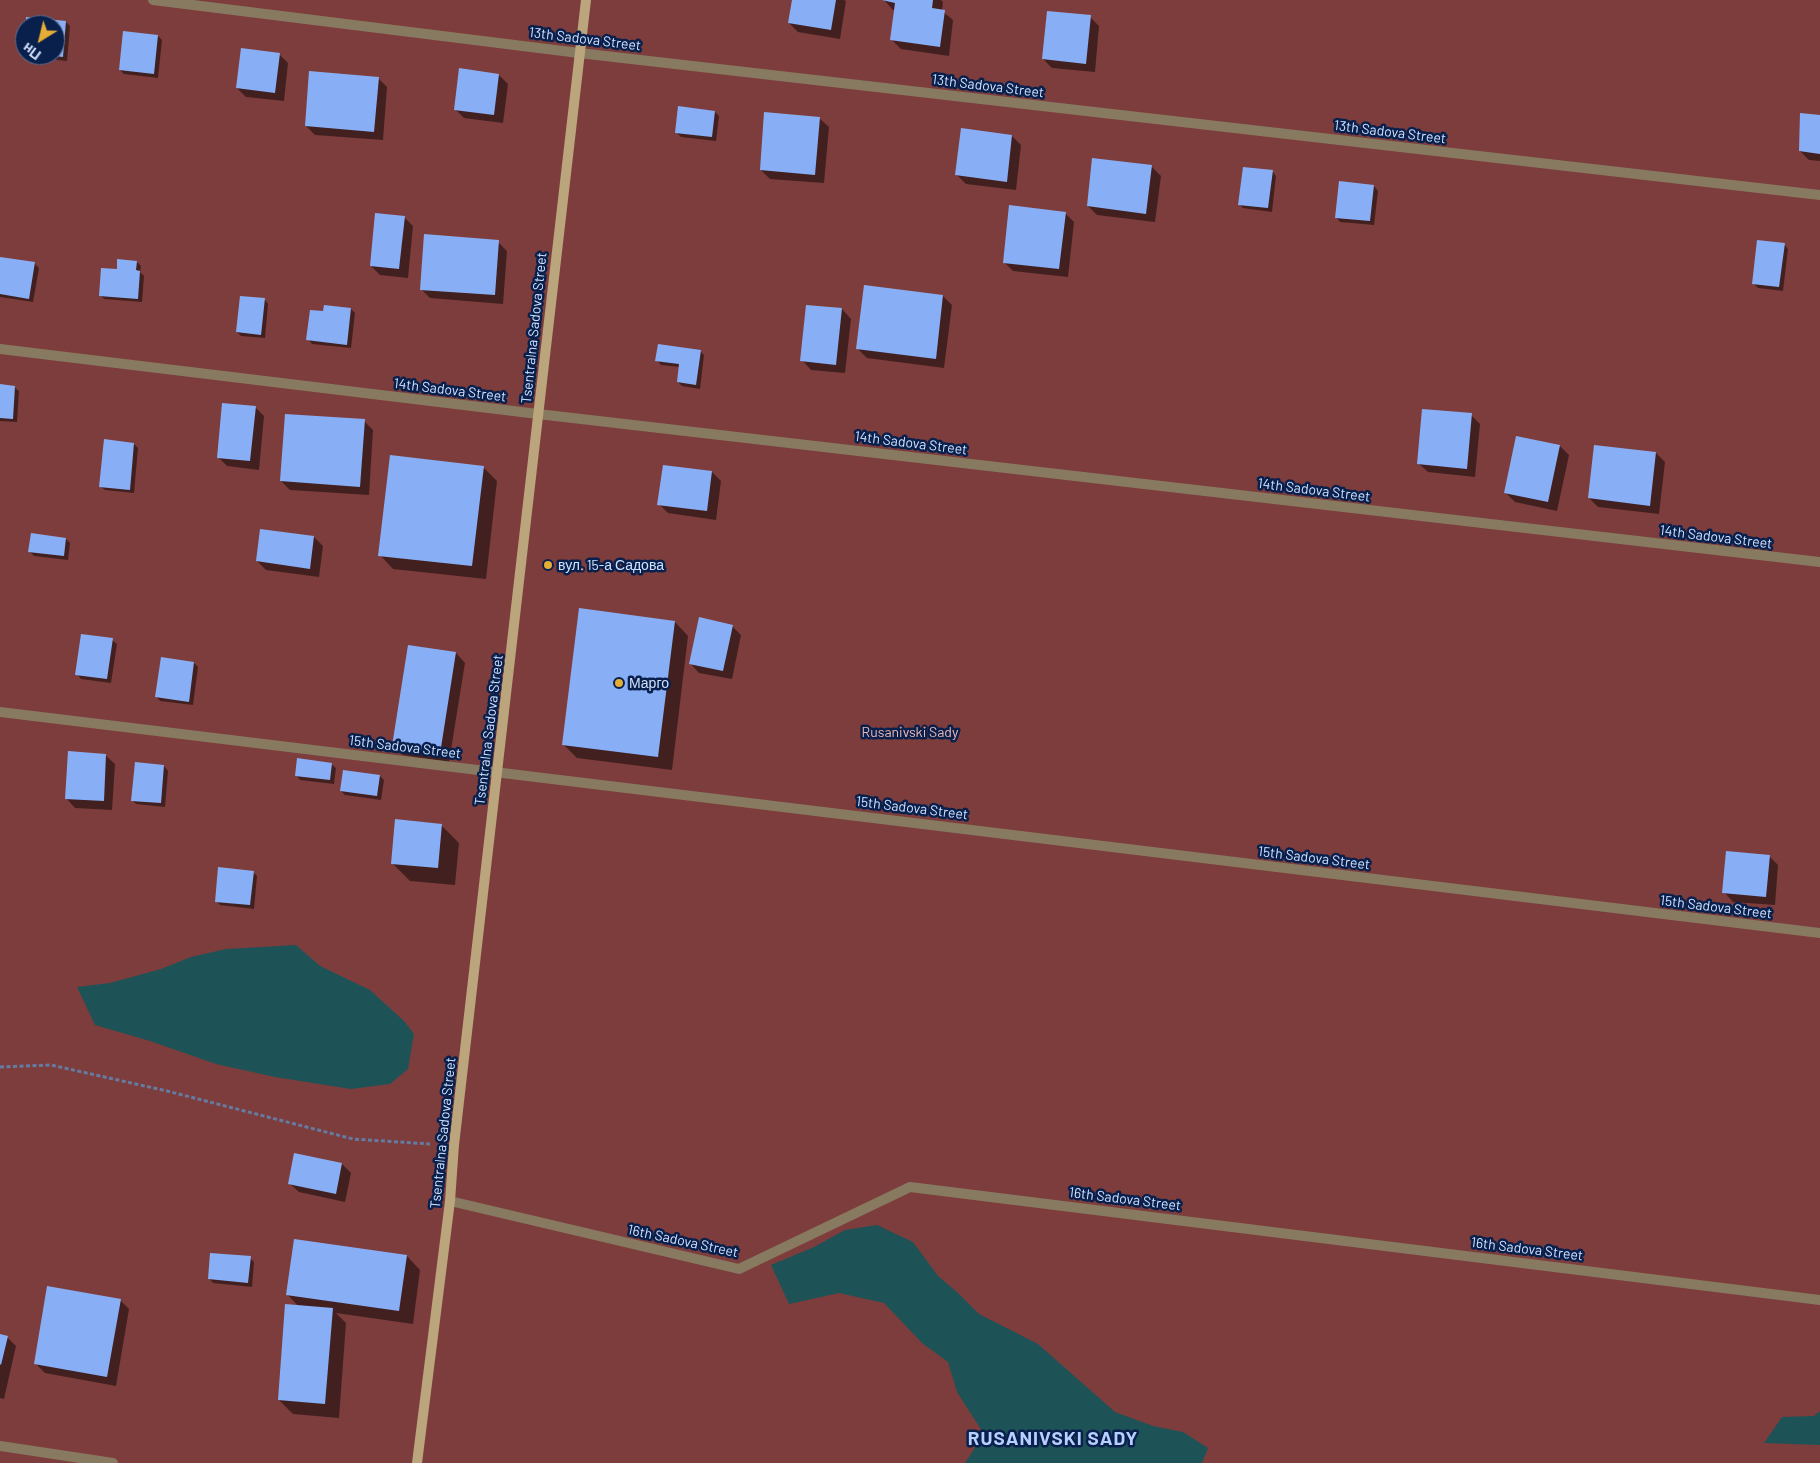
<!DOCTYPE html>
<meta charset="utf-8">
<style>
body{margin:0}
#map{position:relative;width:1820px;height:1463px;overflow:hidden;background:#132b58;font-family:Barlow,sans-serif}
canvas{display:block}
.north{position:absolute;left:15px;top:15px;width:50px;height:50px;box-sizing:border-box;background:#09204d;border:1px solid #596e94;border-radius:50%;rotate:216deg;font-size:14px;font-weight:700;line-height:20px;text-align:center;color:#d1e2ff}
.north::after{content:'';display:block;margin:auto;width:18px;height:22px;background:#e5ad35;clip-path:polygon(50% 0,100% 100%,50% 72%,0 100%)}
</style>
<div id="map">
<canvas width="1820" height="1463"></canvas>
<div class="north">Пн</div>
</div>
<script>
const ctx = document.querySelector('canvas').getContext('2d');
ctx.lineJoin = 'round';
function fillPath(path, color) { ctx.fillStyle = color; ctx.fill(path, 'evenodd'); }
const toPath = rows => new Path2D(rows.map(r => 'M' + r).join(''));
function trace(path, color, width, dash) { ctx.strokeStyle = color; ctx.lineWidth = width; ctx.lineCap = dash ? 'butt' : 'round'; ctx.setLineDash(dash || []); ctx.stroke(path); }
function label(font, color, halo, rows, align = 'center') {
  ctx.font = font + ' Barlow,sans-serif'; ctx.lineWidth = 5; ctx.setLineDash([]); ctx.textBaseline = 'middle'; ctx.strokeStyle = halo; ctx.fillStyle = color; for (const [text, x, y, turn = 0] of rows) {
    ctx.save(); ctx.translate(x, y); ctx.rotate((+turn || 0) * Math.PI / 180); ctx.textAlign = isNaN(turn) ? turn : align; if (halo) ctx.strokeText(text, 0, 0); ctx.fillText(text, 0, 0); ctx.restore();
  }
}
fillPath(toPath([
 [0,0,1820,0,1820,1463,0,1463],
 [25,25,55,25,55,55,25,55]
]), '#7d3d3c');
fillPath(toPath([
 [296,945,320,966,370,990,404,1021,414,1034,408,1069,390,1084,351,1089,275,1077,216,1064,150,1041,95,1025,77,987,110,983,161,969,191,957,226,949],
 [877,1225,913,1242,938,1276,958,1293,979,1314,1038,1344,1115,1412,1153,1426,1183,1432,1208,1448,1202,1463,965,1463,984,1434,957,1392,948,1362,922,1343,884,1303,839,1293,789,1304,771,1265,814,1247,845,1230],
 [1820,1411,1820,1445,1764,1443,1782,1417,1814,1416]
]), '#1d5357');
fillPath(toPath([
 [793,0,844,0,846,1,840,39,798,32,789,23],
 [884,0,941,0,943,2,942,11,953,20,949,56,901,49,892,40,895,10,893,10],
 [1090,17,1099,26,1095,72,1052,68,1043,59],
 [66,22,70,26,67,61,28,57,26,55,55,55,55,25,27,25],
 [158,36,162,40,158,78,124,74,120,70],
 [279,54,288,63,284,101,246,97,237,88],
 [499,75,508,84,503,123,464,118,455,109],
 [378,78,387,87,383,140,315,135,306,126],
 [715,112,719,116,716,141,681,137,676,132],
 [1820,116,1820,161,1809,160,1800,151],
 [819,118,829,127,824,183,770,179,761,170],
 [1012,136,1021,145,1016,190,966,184,957,175],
 [1094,160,1152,167,1161,176,1155,222,1097,215,1088,206],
 [1272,171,1276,176,1272,212,1243,208,1239,204],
 [1340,183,1374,186,1378,191,1374,225,1340,222,1336,217],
 [1065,213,1074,222,1068,277,1013,271,1004,262],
 [404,217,413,226,408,278,380,275,371,266],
 [498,242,507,251,503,304,430,298,421,289],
 [1784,244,1788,249,1783,291,1758,288,1753,283],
 [137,262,141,266,140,272,144,276,142,302,104,299,100,295,118,270],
 [34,263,39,268,33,302,0,297,0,267],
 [943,296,952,305,944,368,867,358,858,349],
 [264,299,268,304,265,338,241,336,237,332],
 [807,306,842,309,851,319,845,373,811,370,802,360],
 [351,309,355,313,351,348,312,344,308,339,324,312],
 [700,351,704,355,700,389,682,386,678,382,680,367,661,365,657,360],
 [0,385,14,387,19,391,17,422,0,421],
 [255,407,264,416,259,470,227,466,218,457],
 [1471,415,1480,424,1475,477,1428,472,1418,463],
 [364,421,373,430,369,495,290,490,281,481],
 [134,444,138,448,134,493,105,490,100,486],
 [1560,446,1569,455,1557,511,1515,502,1506,493],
 [1595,446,1656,453,1665,462,1659,514,1598,507,1589,498],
 [483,467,497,481,486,579,393,569,380,555],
 [712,472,721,481,716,520,668,513,659,504],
 [314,537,323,546,319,577,266,570,257,561],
 [66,539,70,543,68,560,34,556,30,552],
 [675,622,688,636,672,770,577,758,563,744],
 [732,626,741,635,732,679,699,673,690,663],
 [112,640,117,644,111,683,81,679,77,674],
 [456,653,465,663,449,762,403,755,394,746],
 [194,663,198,667,193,705,160,701,156,696],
 [105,755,115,764,112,810,75,808,66,798],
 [331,764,336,768,334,784,300,780,296,775],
 [164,766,168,771,165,807,136,804,132,800],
 [380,776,384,780,381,800,345,795,341,791],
 [441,825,459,843,455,885,410,881,392,863],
 [1769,856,1778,865,1775,905,1733,902,1724,892],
 [253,872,257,876,254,909,220,905,216,901],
 [342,1164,351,1173,345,1202,299,1192,289,1183],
 [407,1256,420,1270,413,1324,336,1313,346,1323,339,1418,293,1414,279,1400,299,1307,287,1294],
 [250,1258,254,1262,252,1287,213,1283,209,1278],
 [120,1300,129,1309,116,1386,45,1373,36,1364],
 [0,1335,7,1337,16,1346,4,1399,0,1398]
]), '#0007');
fillPath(toPath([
 [792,0,836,0,831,30,788,23],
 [882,0,933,0,932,8,945,10,940,47,890,40,895,3],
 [1047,11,1091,15,1086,64,1042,59],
 [26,17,66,21,63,57,55,56,55,25,26,25],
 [123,31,158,35,154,74,119,70],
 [241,48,280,53,275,93,236,88],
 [459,68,499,74,494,115,454,110],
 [309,71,379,77,374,132,305,126],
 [678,106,715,111,712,137,675,133],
 [764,112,820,117,815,175,760,170],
 [1800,113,1820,115,1820,154,1799,151],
 [961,128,1012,135,1007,182,955,175],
 [1092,158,1152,165,1146,214,1087,206],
 [1243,167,1273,170,1268,208,1238,205],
 [1339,181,1374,185,1370,221,1335,218],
 [1009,205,1066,212,1059,269,1003,263],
 [375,213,405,216,399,269,370,266],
 [424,234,499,240,495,295,420,290],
 [1757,240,1785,243,1779,287,1752,284],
 [0,257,35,262,29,299,0,294],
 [117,259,137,261,136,270,140,271,138,299,99,296,101,268,117,269],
 [864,285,943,295,936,359,856,349],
 [240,296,265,298,261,335,236,332],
 [324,305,351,308,347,345,306,340,310,310,323,311],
 [806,305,842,308,836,365,800,361],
 [658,344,701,350,696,385,677,382,679,364,655,361],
 [0,384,15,386,13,419,0,418],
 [222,403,256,406,250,461,217,458],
 [1422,409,1472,413,1467,469,1417,464],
 [285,414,365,419,360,487,280,481],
 [1516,436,1560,445,1548,502,1504,493],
 [104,439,134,443,130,490,99,487],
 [1594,445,1656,452,1650,506,1588,498],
 [390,455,484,466,472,566,378,556],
 [663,465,712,471,707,511,657,505],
 [260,529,314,536,310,569,256,561],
 [31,533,66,538,64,556,28,552],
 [579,608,675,621,658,757,562,745],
 [699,617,733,625,723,671,689,664],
 [81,634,113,638,107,679,75,675],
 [408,645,456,652,440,754,392,746],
 [161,657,194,662,189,702,155,697],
 [68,751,106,754,104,801,65,799],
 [297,758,332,763,330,780,295,776],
 [135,762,164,765,161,803,131,801],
 [343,770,380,775,377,796,340,791],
 [395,819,442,824,438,868,391,864],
 [1726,851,1770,855,1766,897,1722,893],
 [218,867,254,871,250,905,215,902],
 [294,1153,342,1163,336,1194,288,1184],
 [294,1239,407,1255,399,1311,286,1295],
 [210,1253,251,1256,248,1283,208,1279],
 [47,1286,121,1299,107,1377,34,1364],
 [285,1304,333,1308,325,1404,278,1400],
 [0,1334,8,1336,1,1365,0,1364]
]), '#88aff6');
trace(toPath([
 [0,1067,51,1065,167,1091,353,1139,430,1144]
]), '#667ba1', 3, [4, 2.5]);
trace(toPath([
 [153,0,579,53,1820,195],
 [0,349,538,414,1820,562],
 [0,712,1820,933],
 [450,1201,739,1269,910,1187,1820,1300],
 [0,1446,113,1463]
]), '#877a61', 10);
trace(toPath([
 [417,1463,450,1201,454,1145,586,0]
]), '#bba57d', 10);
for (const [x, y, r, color] of [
 [548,565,5,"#e5ad35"],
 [619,683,5,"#e5ad35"]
]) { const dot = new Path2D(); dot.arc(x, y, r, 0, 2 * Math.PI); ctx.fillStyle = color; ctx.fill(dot); trace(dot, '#09204d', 2); }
label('14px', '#d1e2ff', '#09204d', [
 ["13th Sadova Street",585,39,7],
 ["13th Sadova Street",988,86,7],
 ["13th Sadova Street",1390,132,7],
 ["Tsentralna Sadova Street",534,328,-84],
 ["14th Sadova Street",450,390,7],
 ["14th Sadova Street",911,443,7],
 ["14th Sadova Street",1314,490,7],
 ["14th Sadova Street",1716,537,7],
 ["Tsentralna Sadova Street",489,730,-83],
 ["15th Sadova Street",405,747,7],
 ["15th Sadova Street",912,808,7],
 ["15th Sadova Street",1314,858,7],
 ["15th Sadova Street",1716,907,7],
 ["Tsentralna Sadova Street",443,1133,-84],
 ["16th Sadova Street",1125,1199,7],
 ["16th Sadova Street",683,1241,12],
 ["16th Sadova Street",1527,1249,7]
]);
label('14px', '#d1e2ff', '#09204d', [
 ["вул. 15-а Садова",558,565],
 ["Марго",629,683]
], 'left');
label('14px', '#f1b7b4', '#09204d', [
 ["Rusanivski Sady",910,732]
]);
ctx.letterSpacing = '1px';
label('bold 19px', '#b7d0ff', '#09204d', [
 ["RUSANIVSKI SADY",1053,1439]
]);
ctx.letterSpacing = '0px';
</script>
